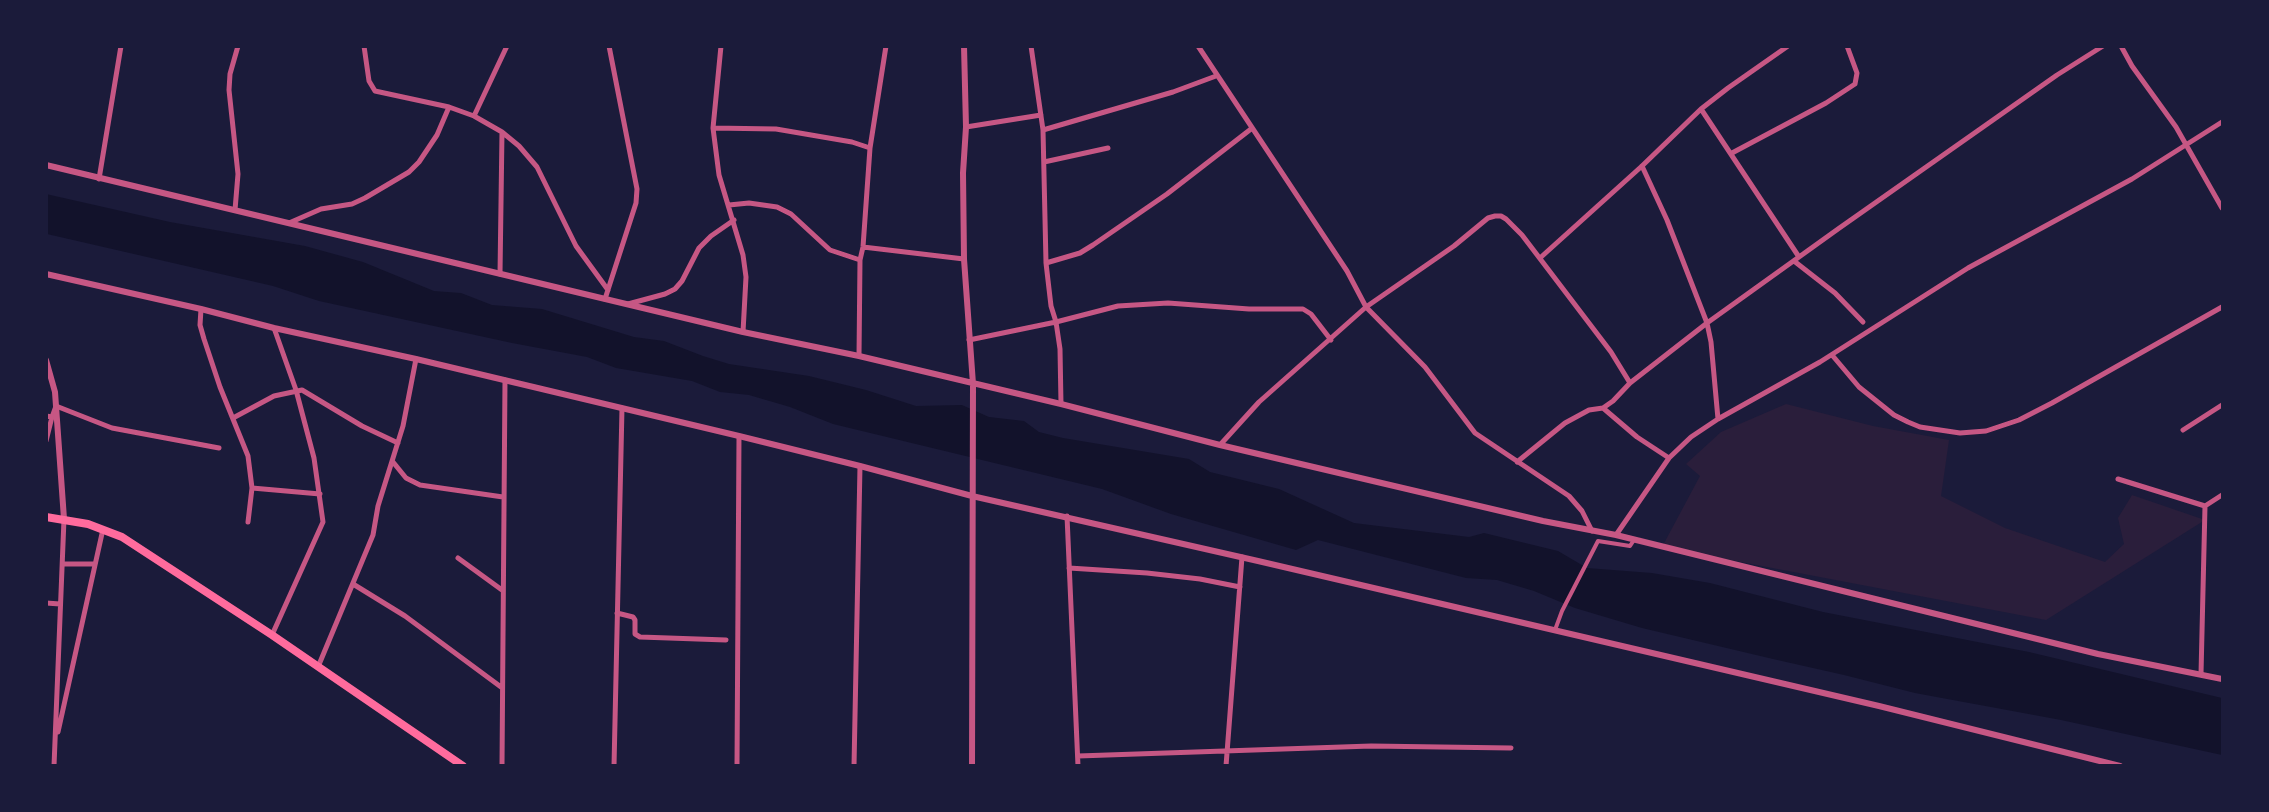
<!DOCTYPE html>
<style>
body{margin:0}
#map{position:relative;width:2269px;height:812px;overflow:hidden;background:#1b1b3a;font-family:Raleway,sans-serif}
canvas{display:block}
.frame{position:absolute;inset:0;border:48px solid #1b1b3a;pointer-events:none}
</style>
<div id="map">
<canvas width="2269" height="812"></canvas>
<div class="frame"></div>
</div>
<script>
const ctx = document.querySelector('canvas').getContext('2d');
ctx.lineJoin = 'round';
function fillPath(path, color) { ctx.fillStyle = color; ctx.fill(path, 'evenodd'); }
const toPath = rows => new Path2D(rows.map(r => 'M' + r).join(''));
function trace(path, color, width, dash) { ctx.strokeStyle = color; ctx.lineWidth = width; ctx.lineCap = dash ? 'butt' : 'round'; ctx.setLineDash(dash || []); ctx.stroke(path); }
fillPath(toPath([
 [1786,404,1873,426,1949,440,1941,496,2005,528,2105,562,2124,544,2118,518,2132,495,2205,520,2046,620,1662,547,1700,476,1686,464,1721,432]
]), '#2a1e3b');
fillPath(toPath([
 [46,194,170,222,305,246,363,262,434,291,461,293,492,305,542,309,634,337,664,341,703,356,729,364,809,376,866,390,916,406,962,405,989,417,1024,421,1039,432,1063,438,1189,459,1210,472,1279,489,1354,523,1469,537,1484,533,1558,551,1587,568,1652,573,1710,583,1823,612,2029,652,2222,698,2222,755,2061,720,1915,693,1844,675,1773,659,1642,628,1575,608,1534,591,1497,580,1466,578,1318,540,1296,550,1171,514,1102,489,833,424,790,407,749,395,720,392,692,381,616,368,587,357,512,343,319,301,273,286,47,234]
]), '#12122b');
trace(toPath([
 [1555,630,1562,611,1598,541,1630,546,1634,540]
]), '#c65784', 4);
trace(toPath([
 [364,46,369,81,375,91,449,107,474,116,502,132,519,146,537,167,576,246,608,290],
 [721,46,713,128,719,175,743,255,746,277,743,332],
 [1031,46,1043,130,1046,263,1051,306,1056,322,1060,349,1061,404],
 [1198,46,1347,271,1366,307,1425,367,1475,433,1569,496,1582,511,1592,531],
 [2121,46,2132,66,2176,127,2222,208],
 [1701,109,1799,257],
 [474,116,507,46],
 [966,127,1041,115],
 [713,128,776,129,852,142,870,148],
 [1043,130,1173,92,1216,76],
 [1732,153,1826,103,1855,84,1857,73,1847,46],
 [1044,162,1108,148],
 [1642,166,1667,220,1707,323,1711,342,1718,419],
 [99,179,121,46],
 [729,205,749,203,777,207,791,214,830,250,860,260],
 [235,210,238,174,229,90,230,74,238,46],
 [289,223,321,209,352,204,365,198,409,172,419,162,437,135,449,107],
 [863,247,964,259],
 [1540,258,1642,166,1701,109,1728,88,1788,46],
 [1794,261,1835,293,1863,322],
 [1046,263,1080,253,1093,245,1167,194,1251,129],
 [500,274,502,132],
 [605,299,636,203,637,189,609,46],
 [628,304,665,294,675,289,682,281,699,248,711,236,734,220],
 [201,309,200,325,204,339,220,387,248,456,252,488,248,522],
 [969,340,1056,322,1118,306,1168,303,1249,309,1303,309,1311,314,1331,340],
 [1832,355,1859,387,1894,415,1908,422,1920,427,1960,433,1986,431,2019,420,2052,403,2222,307],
 [859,356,860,260,863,247,870,148,886,46],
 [1603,408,1637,437,1669,458],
 [46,416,52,417,56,406,112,428,219,448],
 [233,418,274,396,302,390,362,426,398,443],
 [2183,430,2222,405],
 [46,441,52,417],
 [1220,445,1259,402,1366,307,1454,246,1488,218,1495,216,1501,216,1506,219,1522,235,1611,352,1630,383],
 [393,462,406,478,420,485,503,497],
 [1517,462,1565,423,1589,410,1603,408,1613,401,1630,383,1707,323,1838,229,2057,75,2103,46],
 [2118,479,2205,506],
 [252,488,320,494],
 [1067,516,1078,766],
 [1616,535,1669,458,1691,437,1718,419,1820,362,1968,268,2132,179,2222,122],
 [458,558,502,590],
 [63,564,94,564],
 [1069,568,1147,573,1200,579,1240,587],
 [353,584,405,616,501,687],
 [46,603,60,604],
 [617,613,633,617,635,620,635,634,640,637,726,640],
 [272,635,323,522,314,458,296,390,274,328],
 [318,667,373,535,378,506,403,426,416,359],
 [2201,674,2205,506,2222,495],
 [58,732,103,529],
 [1078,756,1371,746,1511,748],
 [54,766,64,519],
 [502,766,505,380],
 [614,766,622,408],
 [737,766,739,436],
 [854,766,860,466],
 [1226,766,1242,557]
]), '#c65784', 5);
trace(toPath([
 [964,46,966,127,963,173,964,259,973,384,972,766],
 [46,165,743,332,859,356,1061,404,1220,445,1543,521,1616,535,2098,654,2222,679],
 [46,274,201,309,274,328,416,359,739,436,860,466,972,496,1258,561,1879,706,2120,766],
 [46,360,55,392,64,519]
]), '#c65784', 6);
trace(toPath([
 [46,517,88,524,122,537,272,635,463,766]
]), '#ff6b9d', 8);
</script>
